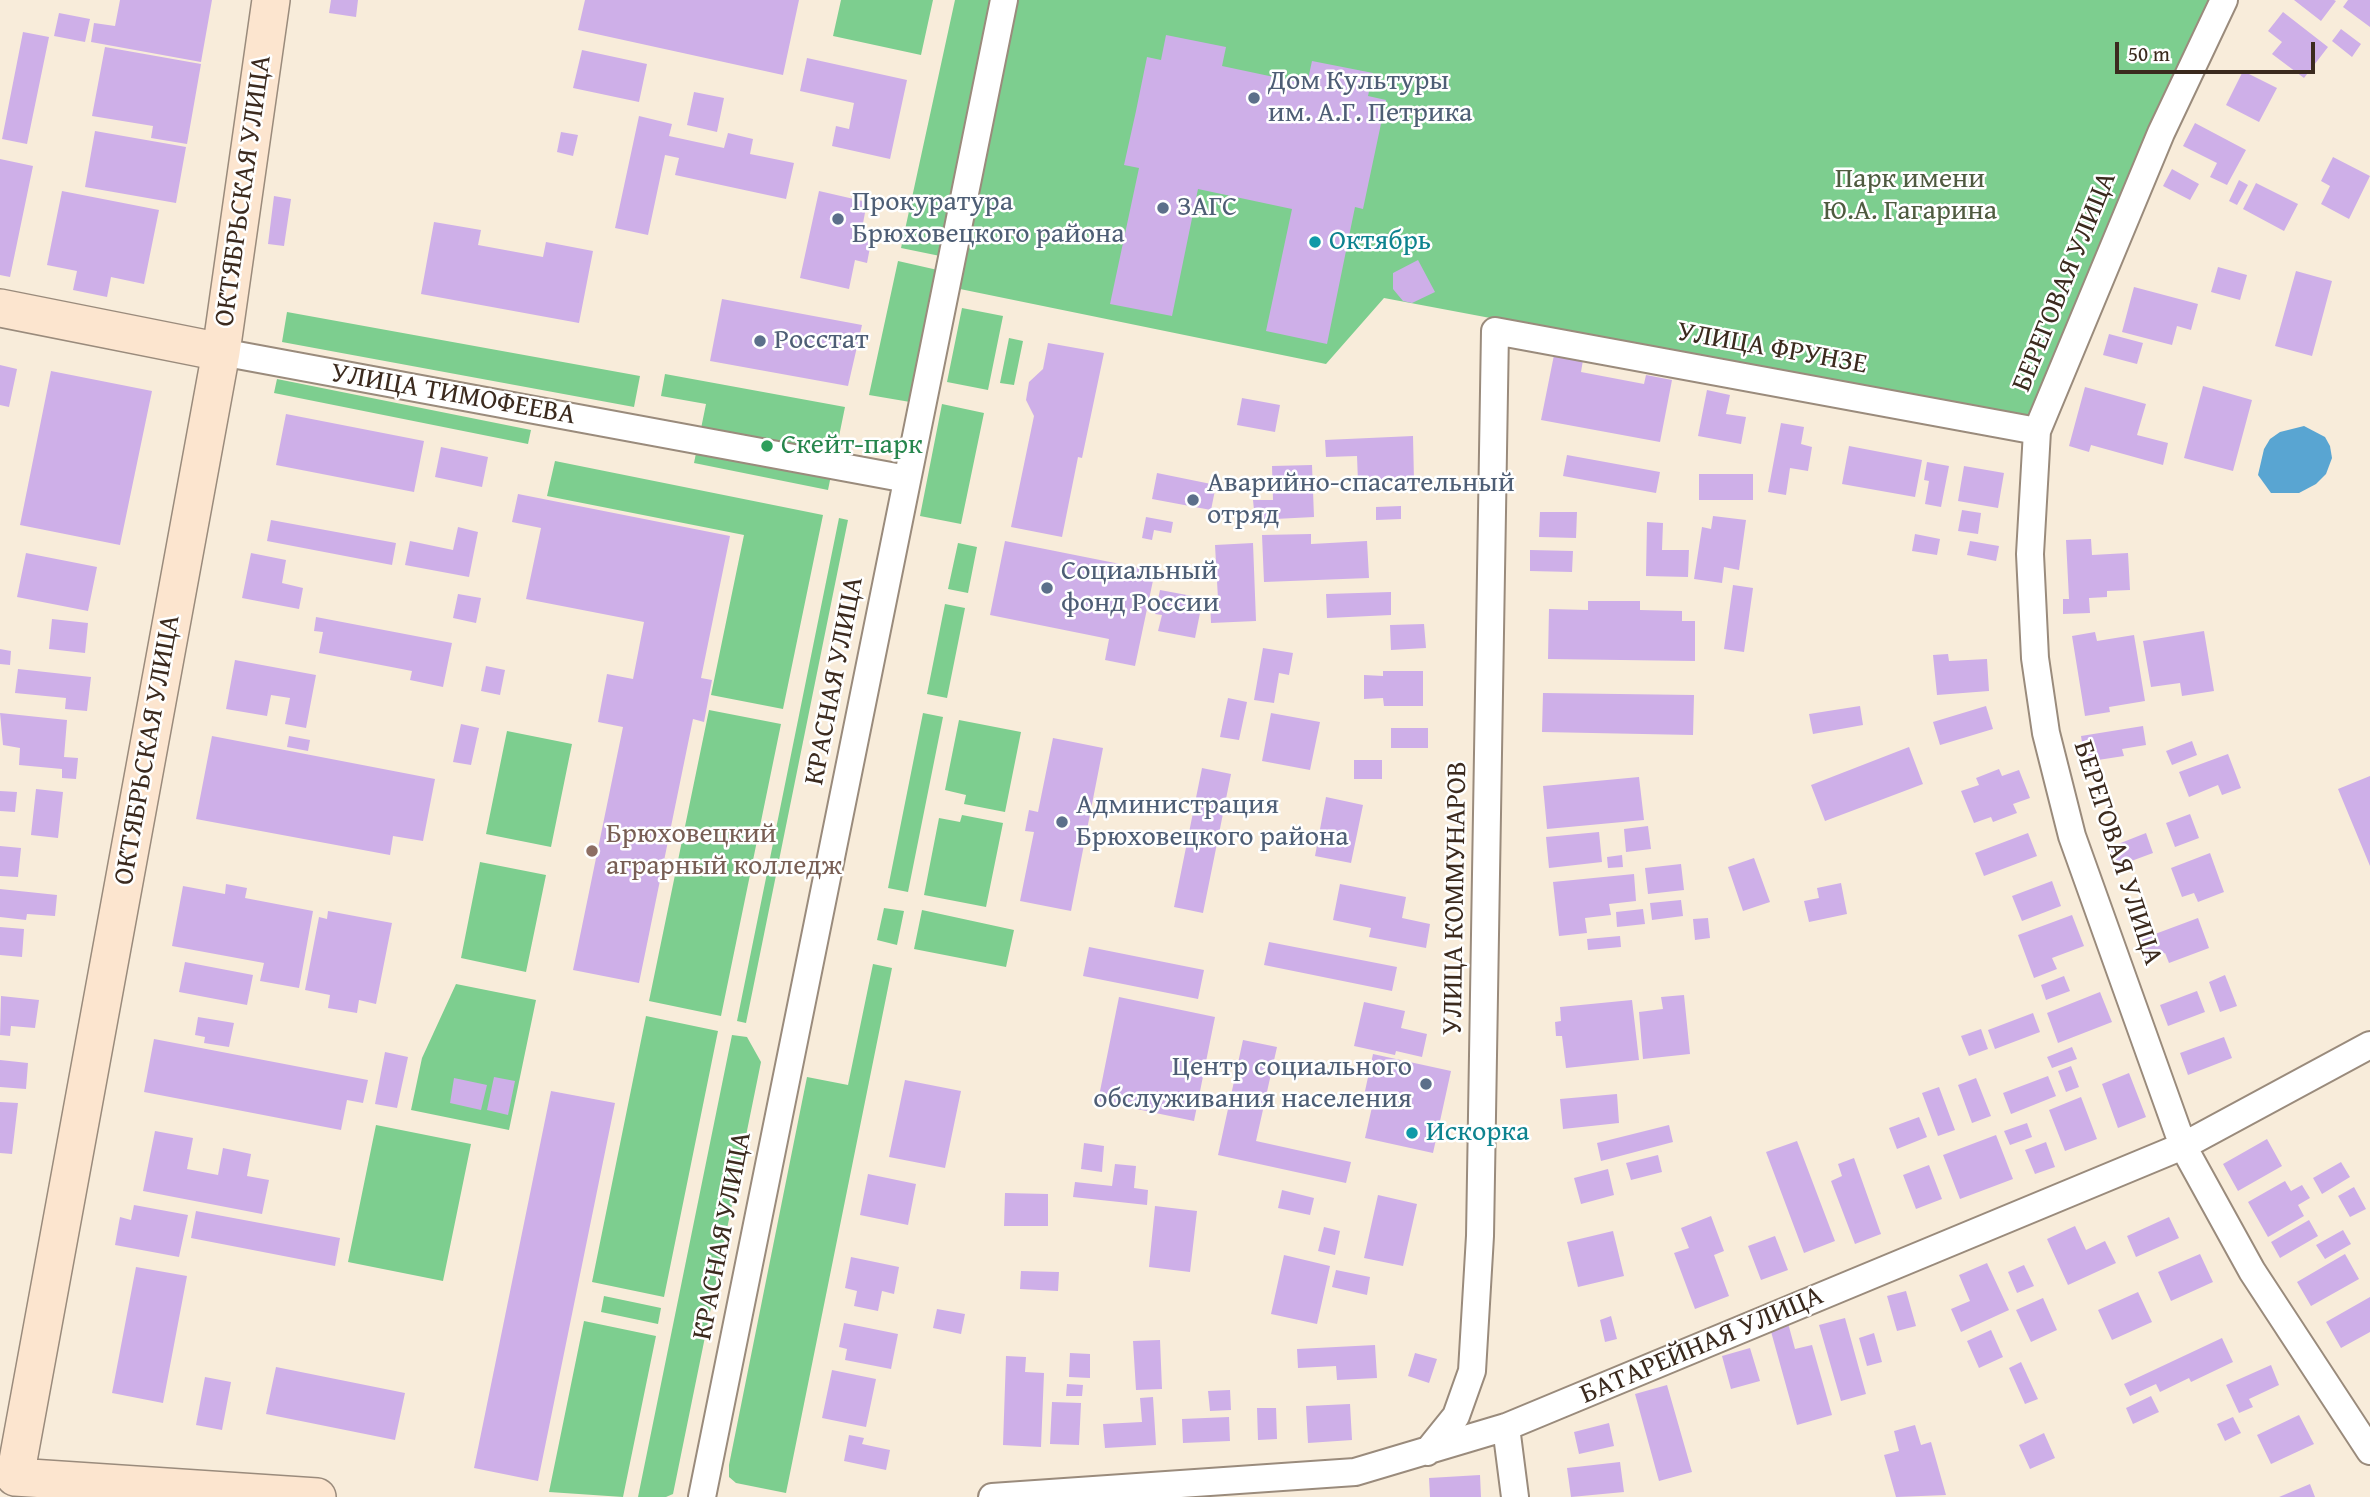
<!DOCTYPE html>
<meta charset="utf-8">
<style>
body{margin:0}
#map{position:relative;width:2370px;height:1497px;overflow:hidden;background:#f8ecda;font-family:"Gentium Book Plus",serif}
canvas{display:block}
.scale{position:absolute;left:2115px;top:42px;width:200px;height:32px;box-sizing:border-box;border:4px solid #3b2a1e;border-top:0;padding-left:9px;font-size:21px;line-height:24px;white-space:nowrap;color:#3b2a1e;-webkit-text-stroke:5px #fff;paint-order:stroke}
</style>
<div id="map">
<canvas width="2370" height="1497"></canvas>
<div class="scale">50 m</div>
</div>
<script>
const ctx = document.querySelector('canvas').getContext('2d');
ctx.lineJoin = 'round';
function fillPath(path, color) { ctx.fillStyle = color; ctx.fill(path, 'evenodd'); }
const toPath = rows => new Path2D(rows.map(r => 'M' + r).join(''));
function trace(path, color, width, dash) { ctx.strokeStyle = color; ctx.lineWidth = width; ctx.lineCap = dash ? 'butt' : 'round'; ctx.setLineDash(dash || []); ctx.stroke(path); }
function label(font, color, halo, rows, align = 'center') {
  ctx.font = font + ' "Gentium Book Plus",serif'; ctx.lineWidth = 5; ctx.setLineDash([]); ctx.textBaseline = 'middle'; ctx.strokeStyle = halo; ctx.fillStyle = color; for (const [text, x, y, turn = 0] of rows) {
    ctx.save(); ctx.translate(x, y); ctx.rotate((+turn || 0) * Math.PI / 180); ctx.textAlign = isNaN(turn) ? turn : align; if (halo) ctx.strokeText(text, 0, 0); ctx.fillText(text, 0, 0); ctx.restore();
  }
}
fillPath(toPath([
 [841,0,933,0,921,55,833,36],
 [955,0,997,0,945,257,901,248],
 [1018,0,2215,0,2027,419,1384,298,1326,364,960,289],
 [898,261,942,271,916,403,869,395],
 [962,308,1003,316,988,390,947,382],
 [287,312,640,376,634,407,282,342],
 [1009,338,1023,341,1014,385,1000,383],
 [665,374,845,407,828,490,694,463,706,404,661,396],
 [277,379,531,430,528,444,274,393],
 [942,404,984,413,961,524,920,516],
 [555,461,823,515,783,709,711,695,744,535,547,496],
 [839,518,848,520,746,1023,737,1021],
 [958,543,977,547,968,593,948,589],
 [945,604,965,608,947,698,927,694],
 [709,710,781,724,721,1016,649,1001],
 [923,713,943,717,908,892,888,888],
 [959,720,1021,732,1005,812,964,804,966,795,945,790],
 [507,731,572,744,551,847,486,834],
 [962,815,1003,823,986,907,924,895,939,818,960,822],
 [480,862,546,875,526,972,461,958],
 [884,908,904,911,897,945,877,940],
 [922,910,1014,930,1006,967,914,949],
 [873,964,892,968,786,1493,736,1483,729,1477,729,1465,807,1077,848,1085],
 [456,984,536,1000,509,1130,411,1110,422,1058],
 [646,1016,718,1031,664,1297,592,1282],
 [732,1035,747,1037,761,1062,673,1494,666,1497,638,1497],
 [376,1125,471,1144,443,1281,348,1262],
 [604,1296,661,1308,658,1324,601,1312],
 [584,1321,656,1336,623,1497,549,1492]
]), '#7dce8f');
fillPath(toPath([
 [2304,426,2325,437,2330,446,2332,458,2326,474,2316,484,2299,493,2271,493,2258,475,2264,449,2270,439,2280,432]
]), '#59a5d2');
fillPath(toPath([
 [120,0,212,0,201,62,91,42,94,23,115,26],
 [331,0,358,0,356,17,329,13],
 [585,0,799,0,783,75,578,30],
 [2294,0,2334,0,2336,1,2321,21],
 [2348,0,2370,0,2370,27,2343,7],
 [2283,12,2328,47,2304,78,2272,54,2282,42,2268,31],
 [59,13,90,19,85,42,54,36],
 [2341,29,2361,44,2352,57,2332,41],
 [23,32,49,37,27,144,2,139],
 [1166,35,1226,47,1222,66,1307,84,1312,61,1373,73,1368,96,1386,100,1363,209,1355,207,1327,344,1266,331,1292,209,1198,189,1172,316,1110,304,1139,168,1124,165,1136,111,1147,57,1161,60],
 [105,47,201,64,187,144,151,138,153,126,92,116],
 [582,50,647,64,639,102,573,88],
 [807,58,907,80,890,159,832,146,836,126,849,129,854,103,800,91],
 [2243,71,2277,88,2259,122,2226,105],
 [694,92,724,98,717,132,687,125],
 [639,116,672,124,669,136,724,148,728,133,753,139,750,154,794,163,786,199,675,175,679,158,665,155,648,235,615,228],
 [2195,123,2246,150,2227,185,2210,177,2217,163,2183,146],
 [95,131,186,147,176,203,85,187],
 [561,132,578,135,573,156,557,152],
 [2333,157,2370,176,2349,219,2321,204,2330,186,2321,181],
 [0,159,33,166,10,277,0,275],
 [2172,169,2199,184,2190,200,2163,186],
 [2239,180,2248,185,2237,205,2229,201],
 [2256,183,2298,204,2284,231,2243,209],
 [62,191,159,210,144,284,111,277,107,297,73,290,77,271,47,265],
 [819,191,867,202,861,234,872,237,867,263,855,260,849,289,800,278],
 [274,196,291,199,284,246,268,244],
 [434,222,481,230,478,245,543,257,546,242,593,251,579,323,421,294],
 [1418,260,1435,292,1412,303,1403,301,1393,289,1393,273],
 [2218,267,2247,275,2240,300,2211,292],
 [2296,271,2332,281,2312,356,2275,346],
 [2134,287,2198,304,2191,330,2177,326,2172,345,2122,332],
 [722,299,862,325,848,386,710,361],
 [2109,334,2143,343,2137,364,2103,355],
 [1048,343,1104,353,1082,458,1078,457,1062,537,1011,527,1034,416,1026,400,1029,382,1043,369],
 [1554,355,1583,360,1581,372,1644,384,1646,375,1672,380,1660,442,1541,420],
 [0,365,17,369,9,407,0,405],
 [51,371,152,391,120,545,20,525],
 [2203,386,2252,400,2233,471,2184,458],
 [2085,387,2146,404,2137,435,2168,443,2163,465,2091,445,2089,452,2069,446],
 [1707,390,1730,395,1726,414,1746,417,1741,444,1698,436],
 [1242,398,1280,405,1275,432,1237,425],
 [286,414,424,441,414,492,276,465],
 [1781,423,1804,427,1801,444,1812,447,1808,471,1790,468,1786,495,1768,492],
 [1413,436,1414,480,1358,482,1357,456,1326,457,1325,440],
 [1849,446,1922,460,1915,497,1842,484],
 [441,447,488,457,482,487,435,477],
 [1567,455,1660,472,1656,493,1563,476],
 [1927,462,1949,466,1941,507,1925,504,1929,481,1924,480],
 [1312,465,1314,517,1255,520,1253,500,1273,500,1272,466],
 [1964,466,2004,473,1998,508,1958,501],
 [1157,473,1216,485,1211,510,1152,499],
 [1699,474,1753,474,1753,500,1699,500],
 [518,494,730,536,701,678,712,680,704,722,693,719,639,983,573,970,623,727,598,722,607,674,633,679,644,622,526,599,541,528,512,522],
 [1401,506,1401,519,1376,520,1376,507],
 [1962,510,1981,513,1978,534,1958,531],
 [1540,512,1577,512,1576,538,1539,537],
 [1713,516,1746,520,1739,570,1724,567,1722,583,1694,579,1702,527,1711,529],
 [1146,517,1173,522,1171,533,1154,530,1152,540,1142,538],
 [271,520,396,543,392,565,267,541],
 [1647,522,1663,523,1662,550,1689,550,1688,577,1646,576],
 [458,527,478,532,469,577,405,565,410,541,453,550],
 [1311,534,1311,544,1367,541,1369,578,1264,582,1262,535],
 [1915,534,1940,539,1937,555,1912,551],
 [2091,539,2092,555,2128,553,2130,590,2107,591,2107,597,2089,598,2090,613,2063,614,2063,599,2069,599,2066,540],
 [1005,541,1155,571,1135,666,1105,660,1109,639,990,615],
 [1970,541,1999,546,1996,561,1967,555],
 [1253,543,1256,621,1211,623,1210,600,1218,599,1215,545],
 [1530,550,1573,551,1572,572,1530,571],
 [26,553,97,567,88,611,17,597],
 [251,553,286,560,282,583,303,588,299,609,242,598],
 [1733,585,1753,588,1744,652,1724,649],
 [1160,590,1203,598,1195,638,1158,631,1162,615,1155,614],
 [1391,592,1391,615,1327,618,1326,594],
 [458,594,481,598,476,623,453,618],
 [1588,601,1640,601,1640,610,1682,611,1682,621,1695,621,1695,661,1548,659,1549,609,1588,610],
 [316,617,452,643,443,687,410,680,412,671,319,653,323,632,314,631],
 [52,619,88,623,85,653,49,649],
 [1424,624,1426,648,1391,650,1390,625],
 [2204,631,2214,691,2182,696,2180,683,2151,687,2143,641],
 [2095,632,2097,641,2134,635,2145,701,2109,707,2110,712,2085,716,2072,636],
 [1263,648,1293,653,1289,675,1279,673,1274,703,1254,700],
 [0,649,11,651,10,665,0,664],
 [1948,654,1949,661,1987,659,1989,691,1937,695,1933,655],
 [235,660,316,675,306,728,285,724,290,698,271,695,267,716,226,709],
 [486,666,505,670,500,695,481,691],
 [18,669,91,677,87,711,65,709,66,698,15,693],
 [1383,671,1423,671,1423,706,1384,706,1383,698,1364,699,1364,675,1383,676],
 [1543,693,1694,695,1693,735,1542,732],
 [1228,698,1247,702,1239,740,1220,737],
 [1860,706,1863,725,1813,734,1809,714],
 [1986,706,1993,729,1940,745,1933,722],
 [0,713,67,720,64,757,78,758,76,779,62,778,62,769,19,765,20,748,3,745],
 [1271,713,1320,722,1310,770,1262,761],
 [461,724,479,728,471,765,453,762],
 [2143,726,2146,745,2122,749,2124,756,2085,762,2081,736],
 [1391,728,1428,728,1428,748,1391,748],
 [212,736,435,779,423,841,393,836,390,855,196,819],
 [289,736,310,740,308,751,287,747],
 [1053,738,1103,748,1071,911,1020,901,1034,832,1025,831,1029,810,1038,812],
 [2192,741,2197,755,2172,765,2166,751],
 [1909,747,1923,784,1825,821,1811,785],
 [2228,754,2241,788,2222,795,2218,785,2189,797,2179,772],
 [1354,760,1382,760,1382,779,1354,779],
 [1202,768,1231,774,1203,913,1174,907],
 [1999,769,2002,776,2019,770,2030,798,2013,804,2017,813,1993,822,1991,817,1974,823,1961,791,1979,785,1976,778],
 [2370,776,2370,866,2338,789],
 [1639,777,1644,820,1547,829,1543,786],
 [36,789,63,792,58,838,31,835],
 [0,791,17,792,15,812,0,811],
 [1326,797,1363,805,1351,863,1315,856],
 [2190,814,2199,838,2175,847,2166,823],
 [1648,826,1651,849,1626,852,1624,829],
 [1599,832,1602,862,1549,868,1546,837],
 [2028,833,2037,856,1984,876,1975,853],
 [2146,833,2153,853,2115,867,2108,848],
 [0,846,21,848,18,877,0,876],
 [2210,853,2224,892,2198,902,2194,893,2182,897,2171,868],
 [1622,855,1623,867,1608,868,1607,857],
 [1754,858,1770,902,1743,911,1728,867],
 [1681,864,1684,890,1648,894,1645,868],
 [1634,874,1636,901,1609,904,1611,915,1585,918,1587,933,1559,936,1553,882],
 [2052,881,2061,906,2022,921,2012,896],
 [1841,883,1847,914,1809,922,1804,901,1819,898,1817,888],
 [226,884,247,888,245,898,313,911,299,988,260,981,264,963,172,946,183,886,225,894],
 [1340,884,1406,897,1402,918,1430,924,1426,948,1369,937,1371,928,1333,920],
 [0,889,57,895,55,916,27,914,26,920,0,917],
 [1681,900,1683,916,1652,920,1650,903],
 [1643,909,1645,924,1617,927,1616,912],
 [328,911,392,923,376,1004,359,1000,357,1013,328,1008,330,995,305,990,319,917,327,919],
 [2072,915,2084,946,2052,958,2057,969,2034,978,2018,935],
 [1708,918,1710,938,1695,940,1693,919],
 [2198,918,2209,948,2169,963,2165,953,2147,961,2139,940],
 [0,927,24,929,22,957,0,955],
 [1620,936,1621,947,1588,950,1587,939],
 [1269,942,1397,967,1392,991,1264,965],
 [1089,947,1204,970,1198,999,1083,976],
 [185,962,253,975,247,1005,179,992],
 [2225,975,2237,1006,2220,1012,2209,982],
 [2064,976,2070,991,2046,1000,2041,985],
 [2197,991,2205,1012,2168,1026,2160,1005],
 [2100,992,2112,1022,2058,1043,2047,1013],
 [1684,995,1690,1054,1643,1059,1639,1012,1663,1009,1661,997],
 [1,996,39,1000,35,1028,11,1026,10,1036,0,1035],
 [1119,997,1215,1017,1194,1121,1098,1101],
 [1632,1000,1639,1060,1566,1068,1562,1036,1556,1036,1555,1022,1561,1021,1560,1007],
 [1364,1002,1405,1011,1401,1028,1427,1034,1422,1057,1396,1051,1395,1055,1354,1046],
 [2033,1013,2040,1032,1995,1049,1988,1030],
 [198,1017,234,1023,229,1047,204,1043,205,1037,195,1035],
 [1981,1029,1988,1049,1969,1056,1961,1036],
 [2224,1037,2232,1058,2188,1075,2180,1053],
 [154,1039,368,1080,363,1103,347,1100,341,1130,144,1092],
 [1243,1040,1277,1047,1256,1141,1351,1162,1346,1183,1218,1155],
 [2072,1047,2077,1059,2052,1068,2047,1057],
 [385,1052,408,1057,397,1108,375,1104],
 [1373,1054,1451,1071,1433,1153,1365,1138,1372,1107,1362,1105],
 [0,1060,28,1063,26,1089,0,1087],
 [2071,1066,2079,1087,2066,1092,2058,1071],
 [2129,1073,2146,1117,2118,1128,2102,1084],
 [2048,1076,2056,1096,2011,1114,2003,1093],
 [494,1077,515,1081,508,1115,487,1110],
 [454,1078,487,1085,481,1110,450,1103],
 [1976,1078,1991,1116,1972,1123,1958,1085],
 [905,1080,961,1091,945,1168,889,1157],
 [1939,1087,1955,1130,1938,1136,1922,1093],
 [551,1091,615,1103,538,1481,474,1468],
 [1617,1094,1619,1123,1563,1129,1560,1099],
 [2081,1097,2097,1139,2065,1151,2049,1110],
 [0,1102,18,1103,12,1154,0,1153],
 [1919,1117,1927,1137,1897,1149,1889,1128],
 [2027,1123,2032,1137,2010,1145,2004,1131],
 [1669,1125,1673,1142,1601,1161,1597,1143],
 [155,1131,193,1138,187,1169,218,1175,223,1148,251,1154,247,1176,269,1180,262,1214,143,1191],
 [1996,1135,2013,1179,1960,1199,1943,1155],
 [2267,1139,2282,1166,2238,1191,2223,1164],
 [1797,1141,1835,1241,1804,1253,1766,1152],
 [2046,1142,2055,1167,2035,1174,2025,1150],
 [1084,1143,1104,1146,1102,1172,1081,1169],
 [1658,1155,1662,1172,1631,1180,1626,1163],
 [1854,1158,1881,1234,1855,1244,1831,1181,1842,1176,1838,1164],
 [2341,1162,2350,1177,2322,1194,2313,1178],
 [1115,1164,1136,1166,1134,1188,1148,1190,1147,1205,1073,1197,1075,1182,1112,1186],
 [1929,1165,1942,1199,1916,1209,1903,1175],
 [1608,1169,1614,1195,1581,1204,1574,1178],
 [868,1174,916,1184,908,1225,860,1215],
 [2285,1181,2291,1191,2302,1185,2310,1198,2298,1205,2304,1216,2268,1237,2248,1202],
 [2354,1187,2366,1209,2350,1217,2338,1196],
 [1282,1190,1314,1198,1310,1215,1278,1208],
 [1005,1193,1048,1194,1048,1226,1004,1226],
 [1378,1195,1417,1204,1403,1266,1364,1258],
 [134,1205,188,1215,179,1257,115,1245,120,1217,131,1220],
 [1155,1206,1197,1211,1190,1272,1149,1267],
 [196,1211,340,1238,335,1266,191,1238],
 [1711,1216,1724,1251,1714,1255,1729,1296,1695,1309,1674,1253,1689,1248,1681,1228],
 [2169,1217,2179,1238,2136,1257,2127,1236],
 [2309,1220,2318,1236,2280,1258,2271,1242],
 [2075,1226,2086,1250,2105,1241,2116,1263,2068,1285,2047,1239],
 [1324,1227,1340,1231,1335,1255,1318,1251],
 [2343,1230,2351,1244,2325,1259,2316,1245],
 [1613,1231,1624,1276,1578,1287,1567,1242],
 [1775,1236,1788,1270,1761,1280,1748,1246],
 [2200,1254,2213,1282,2171,1301,2158,1272],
 [2345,1254,2359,1279,2311,1306,2297,1282],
 [1284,1255,1330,1266,1317,1324,1271,1314],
 [851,1257,899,1267,894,1294,882,1291,878,1311,854,1306,857,1291,845,1288],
 [1987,1263,2009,1310,1961,1332,1951,1309,1970,1301,1959,1275],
 [2024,1265,2034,1286,2017,1293,2008,1272],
 [136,1267,187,1276,163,1403,112,1393],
 [1336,1270,1370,1277,1367,1295,1332,1287],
 [1021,1271,1059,1272,1058,1291,1020,1289],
 [1906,1291,1916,1326,1897,1331,1887,1296],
 [2138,1292,2152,1322,2112,1340,2098,1310],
 [2370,1297,2370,1332,2341,1348,2326,1322],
 [2043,1298,2057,1330,2031,1342,2016,1310],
 [937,1309,965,1314,961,1334,933,1328],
 [1611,1316,1617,1339,1605,1342,1600,1320],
 [1845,1318,1866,1394,1841,1401,1819,1325],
 [844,1323,898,1334,891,1369,845,1360,847,1349,839,1347],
 [1788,1323,1795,1349,1812,1345,1832,1415,1797,1425,1770,1328],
 [1991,1330,2003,1357,1979,1368,1967,1341],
 [1874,1333,1882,1362,1867,1366,1859,1338],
 [2222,1338,2233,1362,2191,1382,2189,1378,2160,1392,2156,1384,2130,1396,2124,1384],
 [1160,1340,1162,1389,1136,1390,1133,1341],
 [1375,1345,1377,1378,1337,1380,1336,1366,1298,1368,1297,1349],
 [1750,1348,1760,1381,1731,1389,1722,1356],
 [1070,1353,1090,1354,1090,1378,1069,1377],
 [1415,1353,1437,1359,1429,1383,1408,1376],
 [1006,1356,1026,1357,1025,1372,1044,1373,1041,1447,1003,1445],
 [2021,1362,2038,1399,2025,1404,2009,1368],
 [2271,1365,2279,1385,2249,1399,2253,1407,2239,1413,2226,1385],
 [276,1367,405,1393,395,1440,266,1414],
 [832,1370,876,1379,866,1427,822,1418],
 [205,1377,231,1382,222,1430,196,1425],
 [1067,1384,1083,1385,1082,1396,1066,1396],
 [1667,1385,1692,1472,1659,1481,1635,1394],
 [1230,1390,1231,1410,1210,1411,1208,1391],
 [2151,1396,2159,1412,2133,1424,2126,1408],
 [1153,1397,1156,1445,1105,1448,1103,1424,1142,1422,1140,1398],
 [1052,1402,1081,1403,1079,1445,1050,1444],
 [1350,1404,1352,1440,1308,1443,1306,1406],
 [1257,1408,1276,1408,1277,1439,1258,1440],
 [2299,1415,2314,1444,2271,1464,2257,1435],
 [1229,1417,1230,1441,1183,1443,1182,1419],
 [2233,1417,2241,1433,2225,1441,2217,1424],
 [1609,1423,1614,1446,1579,1454,1574,1432],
 [1915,1425,1921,1445,1931,1442,1946,1495,1896,1497,1884,1455,1899,1451,1894,1431],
 [2044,1433,2055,1458,2030,1469,2019,1445],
 [849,1435,864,1438,862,1444,890,1450,886,1470,844,1461],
 [1620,1462,1624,1492,1571,1497,1567,1468],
 [1480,1475,1481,1497,1430,1497,1429,1478],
 [2310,1484,2315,1497,2279,1497]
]), '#ceafe8');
const street = toPath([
 [2224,0,2161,133,2037,431,2030,554,2035,658,2046,733,2072,836,2183,1146,2252,1271,2370,1451],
 [221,352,907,479],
 [1506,1427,1515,1497],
 [1427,1452,1456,1416,1472,1371,1480,1236,1495,331,2037,431],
 [702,1497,1004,0],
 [992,1497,1355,1472,1506,1427,2183,1146,2370,1045]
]);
const secondary = toPath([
 [271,0,221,352,15,1477,317,1497],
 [0,308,221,352]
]);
trace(street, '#9a8b7c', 30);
trace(secondary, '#9a8b7c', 40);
trace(street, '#fff', 26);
trace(secondary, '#fce5cf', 37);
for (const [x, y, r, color] of [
 [1254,98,7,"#5c6f8a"],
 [1163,208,7,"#5c6f8a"],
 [838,219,7,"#5c6f8a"],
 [1315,242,7,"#0f9aa8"],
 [760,341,7,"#5c6f8a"],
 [767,446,7,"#2e9e5b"],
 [1193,500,7,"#5c6f8a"],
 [1047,588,7,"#5c6f8a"],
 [1062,822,7,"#5c6f8a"],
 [592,851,7,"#8d6e63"],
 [1426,1084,7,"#5c6f8a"],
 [1412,1133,7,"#0f9aa8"]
]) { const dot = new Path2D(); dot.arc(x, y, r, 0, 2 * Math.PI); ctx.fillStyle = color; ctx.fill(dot); trace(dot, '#fff', 2.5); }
label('28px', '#4e5e75', '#fff', [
 ["Дом Культуры",1268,82],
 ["им. А.Г. Петрика",1268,114],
 ["Прокуратура",852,203],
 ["Брюховецкого района",852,235],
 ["ЗАГС",1177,208],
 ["Росстат",774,341],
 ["Аварийно-спасательный",1207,484],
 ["отряд",1207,516],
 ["Социальный",1061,572],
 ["фонд России",1061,604],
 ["Администрация",1076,806],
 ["Брюховецкого района",1076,838],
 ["Центр социального",1412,1068,"right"],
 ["обслуживания населения",1412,1100,"right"]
], 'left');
label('28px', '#4f5b40', '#fff', [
 ["Парк имени",1910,180],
 ["Ю.А. Гагарина",1910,212]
]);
label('28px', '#3b2a1e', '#fff', [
 ["ОКТЯБРЬСКАЯ УЛИЦА",244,191,-82],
 ["БЕРЕГОВАЯ УЛИЦА",2065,282,-68],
 ["УЛИЦА ФРУНЗЕ",1772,349,10],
 ["УЛИЦА ТИМОФЕЕВА",453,395,10],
 ["КРАСНАЯ УЛИЦА",835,681,-79],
 ["ОКТЯБРЬСКАЯ УЛИЦА",148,750,-80],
 ["БЕРЕГОВАЯ УЛИЦА",2117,853,72],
 ["УЛИЦА КОММУНАРОВ",1456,898,-89],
 ["КРАСНАЯ УЛИЦА",723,1236,-79],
 ["БАТАРЕЙНАЯ УЛИЦА",1702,1346,-23]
]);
label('28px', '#0d838f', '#fff', [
 ["Октябрь",1329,242],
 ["Искорка",1426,1133]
], 'left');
label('28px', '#27864d', '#fff', [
 ["Скейт-парк",781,446]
], 'left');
label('28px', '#785e54', '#fff', [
 ["Брюховецкий",606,835],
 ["аграрный колледж",606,867]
], 'left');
</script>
